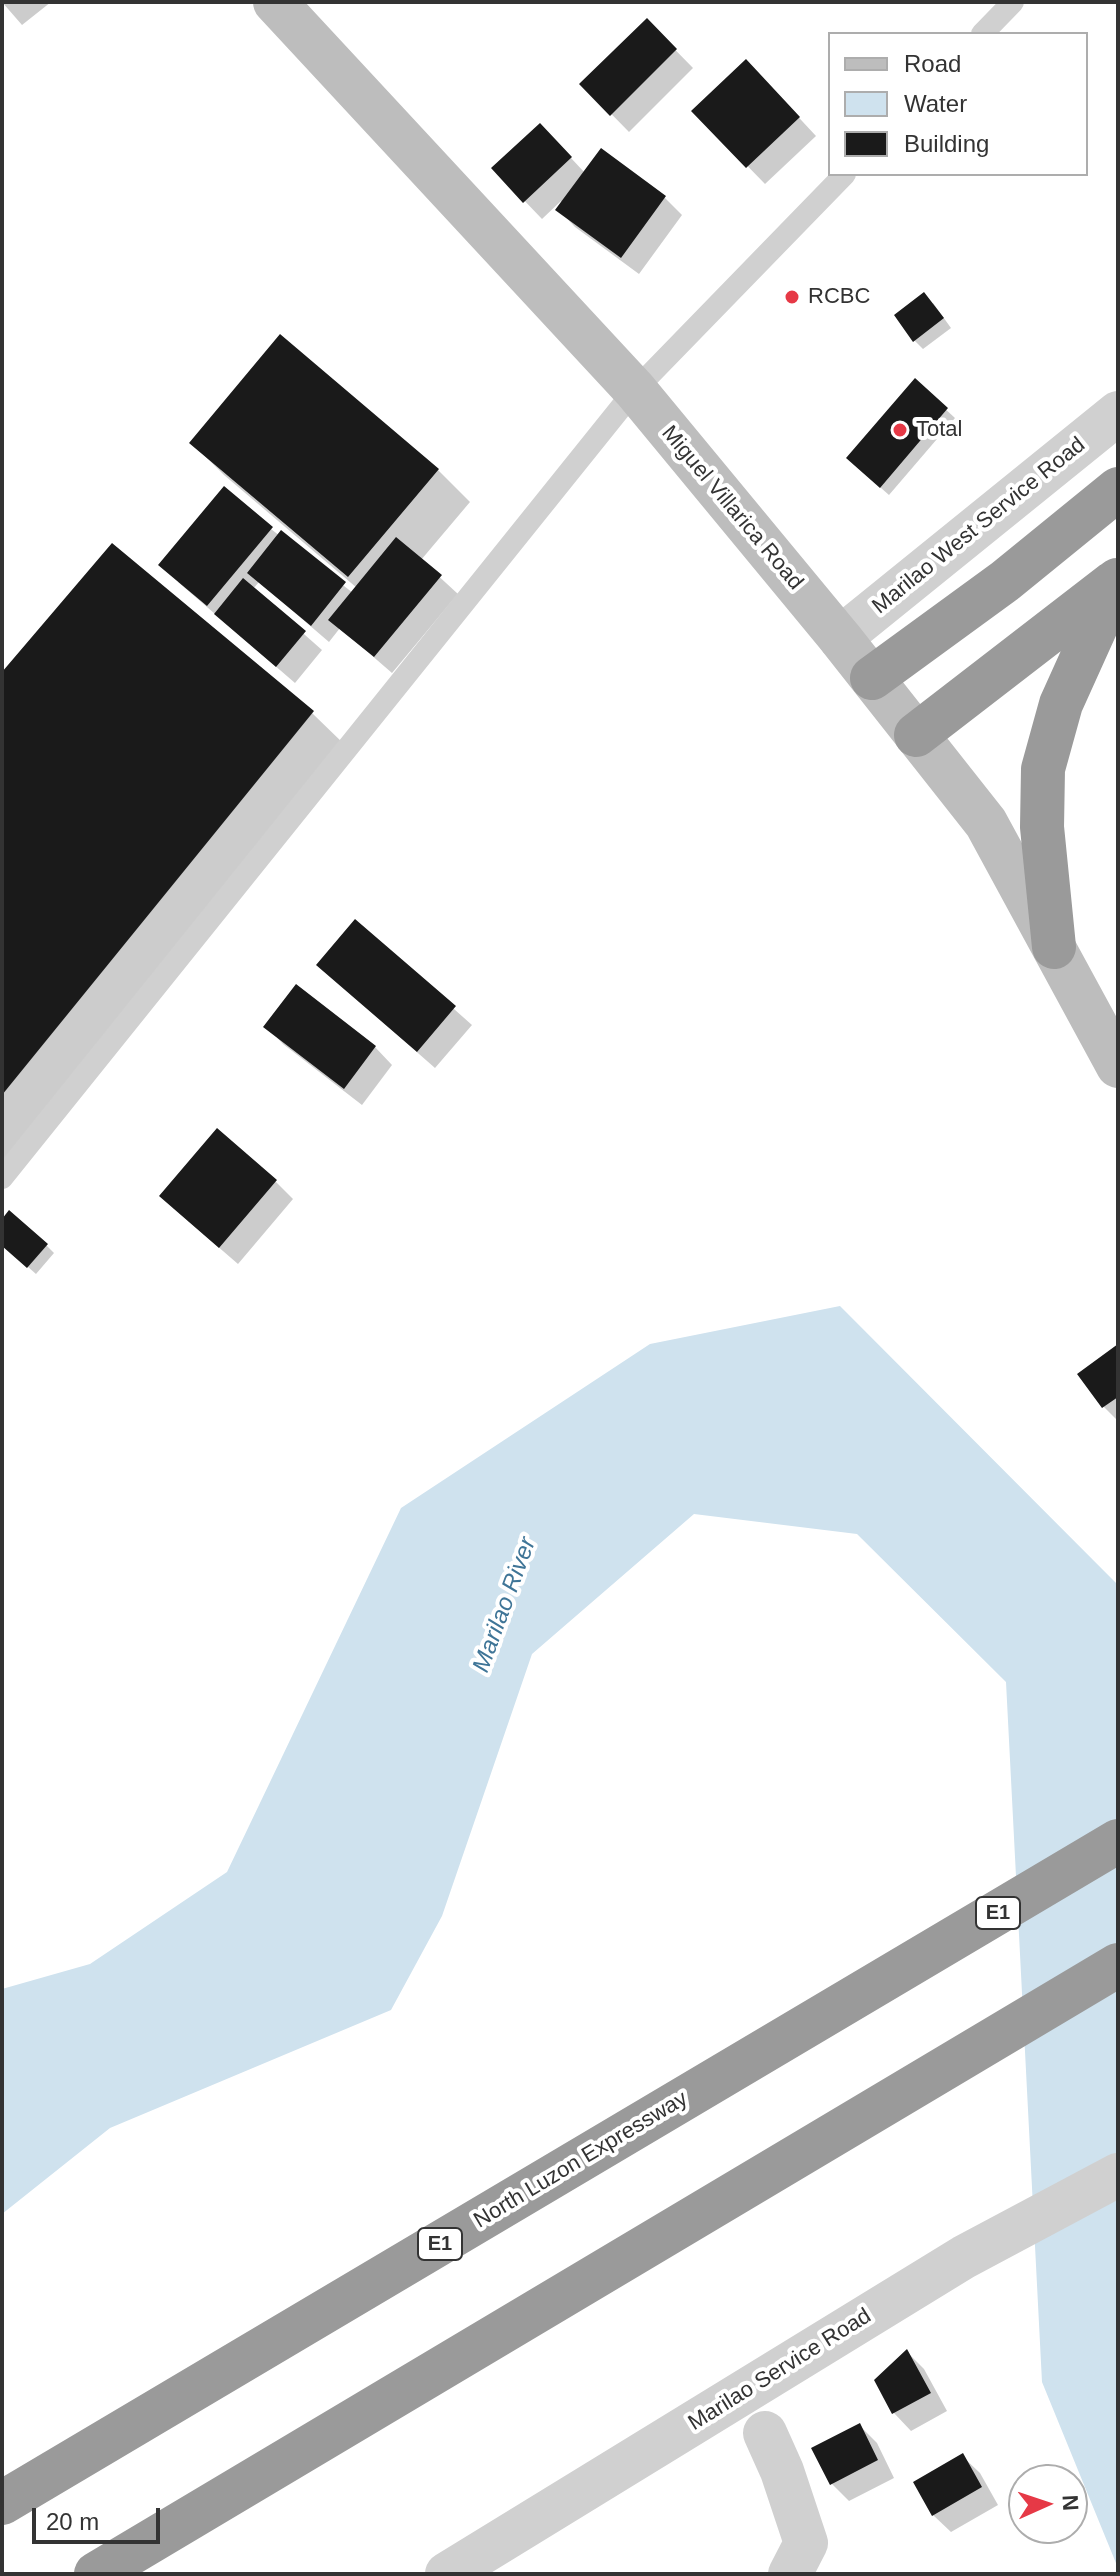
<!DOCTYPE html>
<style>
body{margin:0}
#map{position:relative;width:1120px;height:2576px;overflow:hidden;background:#fff;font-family:Arial,sans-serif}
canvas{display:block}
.frame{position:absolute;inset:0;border:4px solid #333;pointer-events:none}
.legend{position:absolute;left:828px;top:32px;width:260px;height:144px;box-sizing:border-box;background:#fff;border:2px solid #adadad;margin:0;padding:10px 14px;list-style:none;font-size:24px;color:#333}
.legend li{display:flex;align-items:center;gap:16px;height:40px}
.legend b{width:40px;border:2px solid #adadad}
.north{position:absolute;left:1008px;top:2464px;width:80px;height:80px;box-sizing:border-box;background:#fff;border:2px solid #adadad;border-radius:50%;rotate:87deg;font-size:22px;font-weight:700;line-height:32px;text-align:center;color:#333}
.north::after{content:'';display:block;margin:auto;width:28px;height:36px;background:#e63946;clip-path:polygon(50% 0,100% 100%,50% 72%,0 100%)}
.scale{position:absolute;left:32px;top:2508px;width:128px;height:36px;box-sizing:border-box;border:4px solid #333;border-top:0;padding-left:10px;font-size:24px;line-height:28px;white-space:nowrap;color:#333;-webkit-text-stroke:6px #fff;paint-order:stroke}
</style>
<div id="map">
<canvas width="1120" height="2576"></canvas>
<div class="frame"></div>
<ul class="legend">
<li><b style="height:10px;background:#bdbdbd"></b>Road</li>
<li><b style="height:22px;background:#cfe2ee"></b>Water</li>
<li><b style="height:22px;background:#1a1a1a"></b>Building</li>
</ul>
<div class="north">N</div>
<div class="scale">20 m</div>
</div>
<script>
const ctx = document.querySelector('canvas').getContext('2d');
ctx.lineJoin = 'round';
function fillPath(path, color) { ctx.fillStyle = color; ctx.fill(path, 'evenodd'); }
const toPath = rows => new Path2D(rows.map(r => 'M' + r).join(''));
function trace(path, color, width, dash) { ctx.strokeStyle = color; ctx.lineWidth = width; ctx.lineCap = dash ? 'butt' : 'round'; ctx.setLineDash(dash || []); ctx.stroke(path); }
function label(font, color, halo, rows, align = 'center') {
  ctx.font = font + ' Arial,sans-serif'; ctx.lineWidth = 8; ctx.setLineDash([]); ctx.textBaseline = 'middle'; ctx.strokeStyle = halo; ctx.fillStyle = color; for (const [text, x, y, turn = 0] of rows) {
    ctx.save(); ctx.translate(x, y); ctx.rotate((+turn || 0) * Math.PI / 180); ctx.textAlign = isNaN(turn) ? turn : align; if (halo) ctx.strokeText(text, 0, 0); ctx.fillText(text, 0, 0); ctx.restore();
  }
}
fillPath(toPath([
 [840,1306,1118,1585,1118,2568,1042,2382,1006,1682,857,1534,694,1514,532,1654,442,1916,391,2010,110,2128,2,2214,2,1989,90,1964,227,1872,401,1508,650,1344]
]), '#cfe2ee');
fillPath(toPath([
 [2,2,51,2,22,25],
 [647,21,693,68,629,132,582,84],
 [763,79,816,136,765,184,694,111],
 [557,143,585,173,665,198,682,215,639,274,575,227,558,209,563,203,561,201,542,219,494,169],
 [933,303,951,328,923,349,914,340],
 [915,381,955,418,889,495,857,467],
 [192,443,438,470,470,502,421,560,458,594,392,673,340,628,329,642,259,582,253,589,322,650,295,683,178,582,271,529,353,593,357,588,224,475],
 [2,675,312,713,345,745,2,1167],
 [356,922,472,1025,435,1068,337,982],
 [266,1026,375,1047,392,1065,362,1105,283,1044],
 [276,1182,293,1199,238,1264,179,1213],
 [2,1222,46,1245,54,1253,36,1274,2,1244],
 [1118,1346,1118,1421,1104,1407,1080,1374],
 [907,2352,924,2369,947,2411,911,2431,894,2413,876,2380],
 [859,2425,877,2443,894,2478,849,2501,832,2484],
 [962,2456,980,2473,998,2505,951,2532,933,2515]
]), '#0003');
fillPath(toPath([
 [647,18,677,49,610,116,579,84],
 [746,59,800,117,746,168,691,111],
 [540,123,572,157,523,203,491,168],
 [601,148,666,196,621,258,555,210],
 [924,292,944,318,913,342,894,315],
 [280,334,439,469,348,577,189,443],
 [915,378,948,408,880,488,846,458],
 [224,486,273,527,207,606,158,565],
 [281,530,346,582,311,626,247,573],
 [396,537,442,575,374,657,328,620],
 [112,543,314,711,2,1095,2,672],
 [243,578,306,631,276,667,214,614],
 [355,919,456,1006,417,1052,316,965],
 [296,984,376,1046,344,1089,263,1027],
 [217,1128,277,1180,219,1248,159,1196],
 [9,1210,48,1244,27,1268,2,1246,2,1219],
 [1118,1344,1118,1397,1102,1408,1077,1374],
 [907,2349,931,2393,892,2414,874,2380],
 [860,2423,878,2460,830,2485,811,2448],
 [963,2453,982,2487,932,2516,913,2482]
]), '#1a1a1a');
trace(toPath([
 [982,34,1013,2],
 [2,1178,635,390,845,174]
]), '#d0d0d0', 22);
trace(toPath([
 [840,638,1118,413],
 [765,2433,782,2471,806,2543,790,2574]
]), '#d0d0d0', 44);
trace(toPath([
 [447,2574,964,2257,1118,2175]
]), '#d0d0d0', 44);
trace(toPath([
 [275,2,635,390,840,638,986,823,1118,1066]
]), '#bdbdbd', 44);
trace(toPath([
 [872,678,1005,581,1118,489],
 [916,735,1113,583],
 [1054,947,1042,827,1043,769,1061,704,1117,580],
 [2,2503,1118,1841],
 [96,2574,1118,1965]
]), '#9a9a9a', 44);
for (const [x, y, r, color] of [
 [792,297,8,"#e63946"],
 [900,430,8,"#e63946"]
]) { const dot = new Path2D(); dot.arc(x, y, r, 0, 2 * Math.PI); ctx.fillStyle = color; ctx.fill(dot); trace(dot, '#fff', 3); }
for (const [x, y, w] of [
 [998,1913,44],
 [440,2244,44]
]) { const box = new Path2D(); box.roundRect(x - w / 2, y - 16, w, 32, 6); ctx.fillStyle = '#fff'; ctx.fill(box); trace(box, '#333', 2); }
label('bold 20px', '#333', null, [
 ["E1",998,1913],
 ["E1",440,2244]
]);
label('22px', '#333', '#fff', [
 ["RCBC",808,297],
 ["Total",916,430]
], 'left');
label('22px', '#333', '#fff', [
 ["Miguel Villarica Road",732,508,50],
 ["Marilao West Service Road",979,526,-39],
 ["North Luzon Expressway",581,2160,-31],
 ["Marilao Service Road",780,2370,-32]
]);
label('italic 24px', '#3f7597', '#fff', [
 ["Marilao River",505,1605,-70]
]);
</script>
